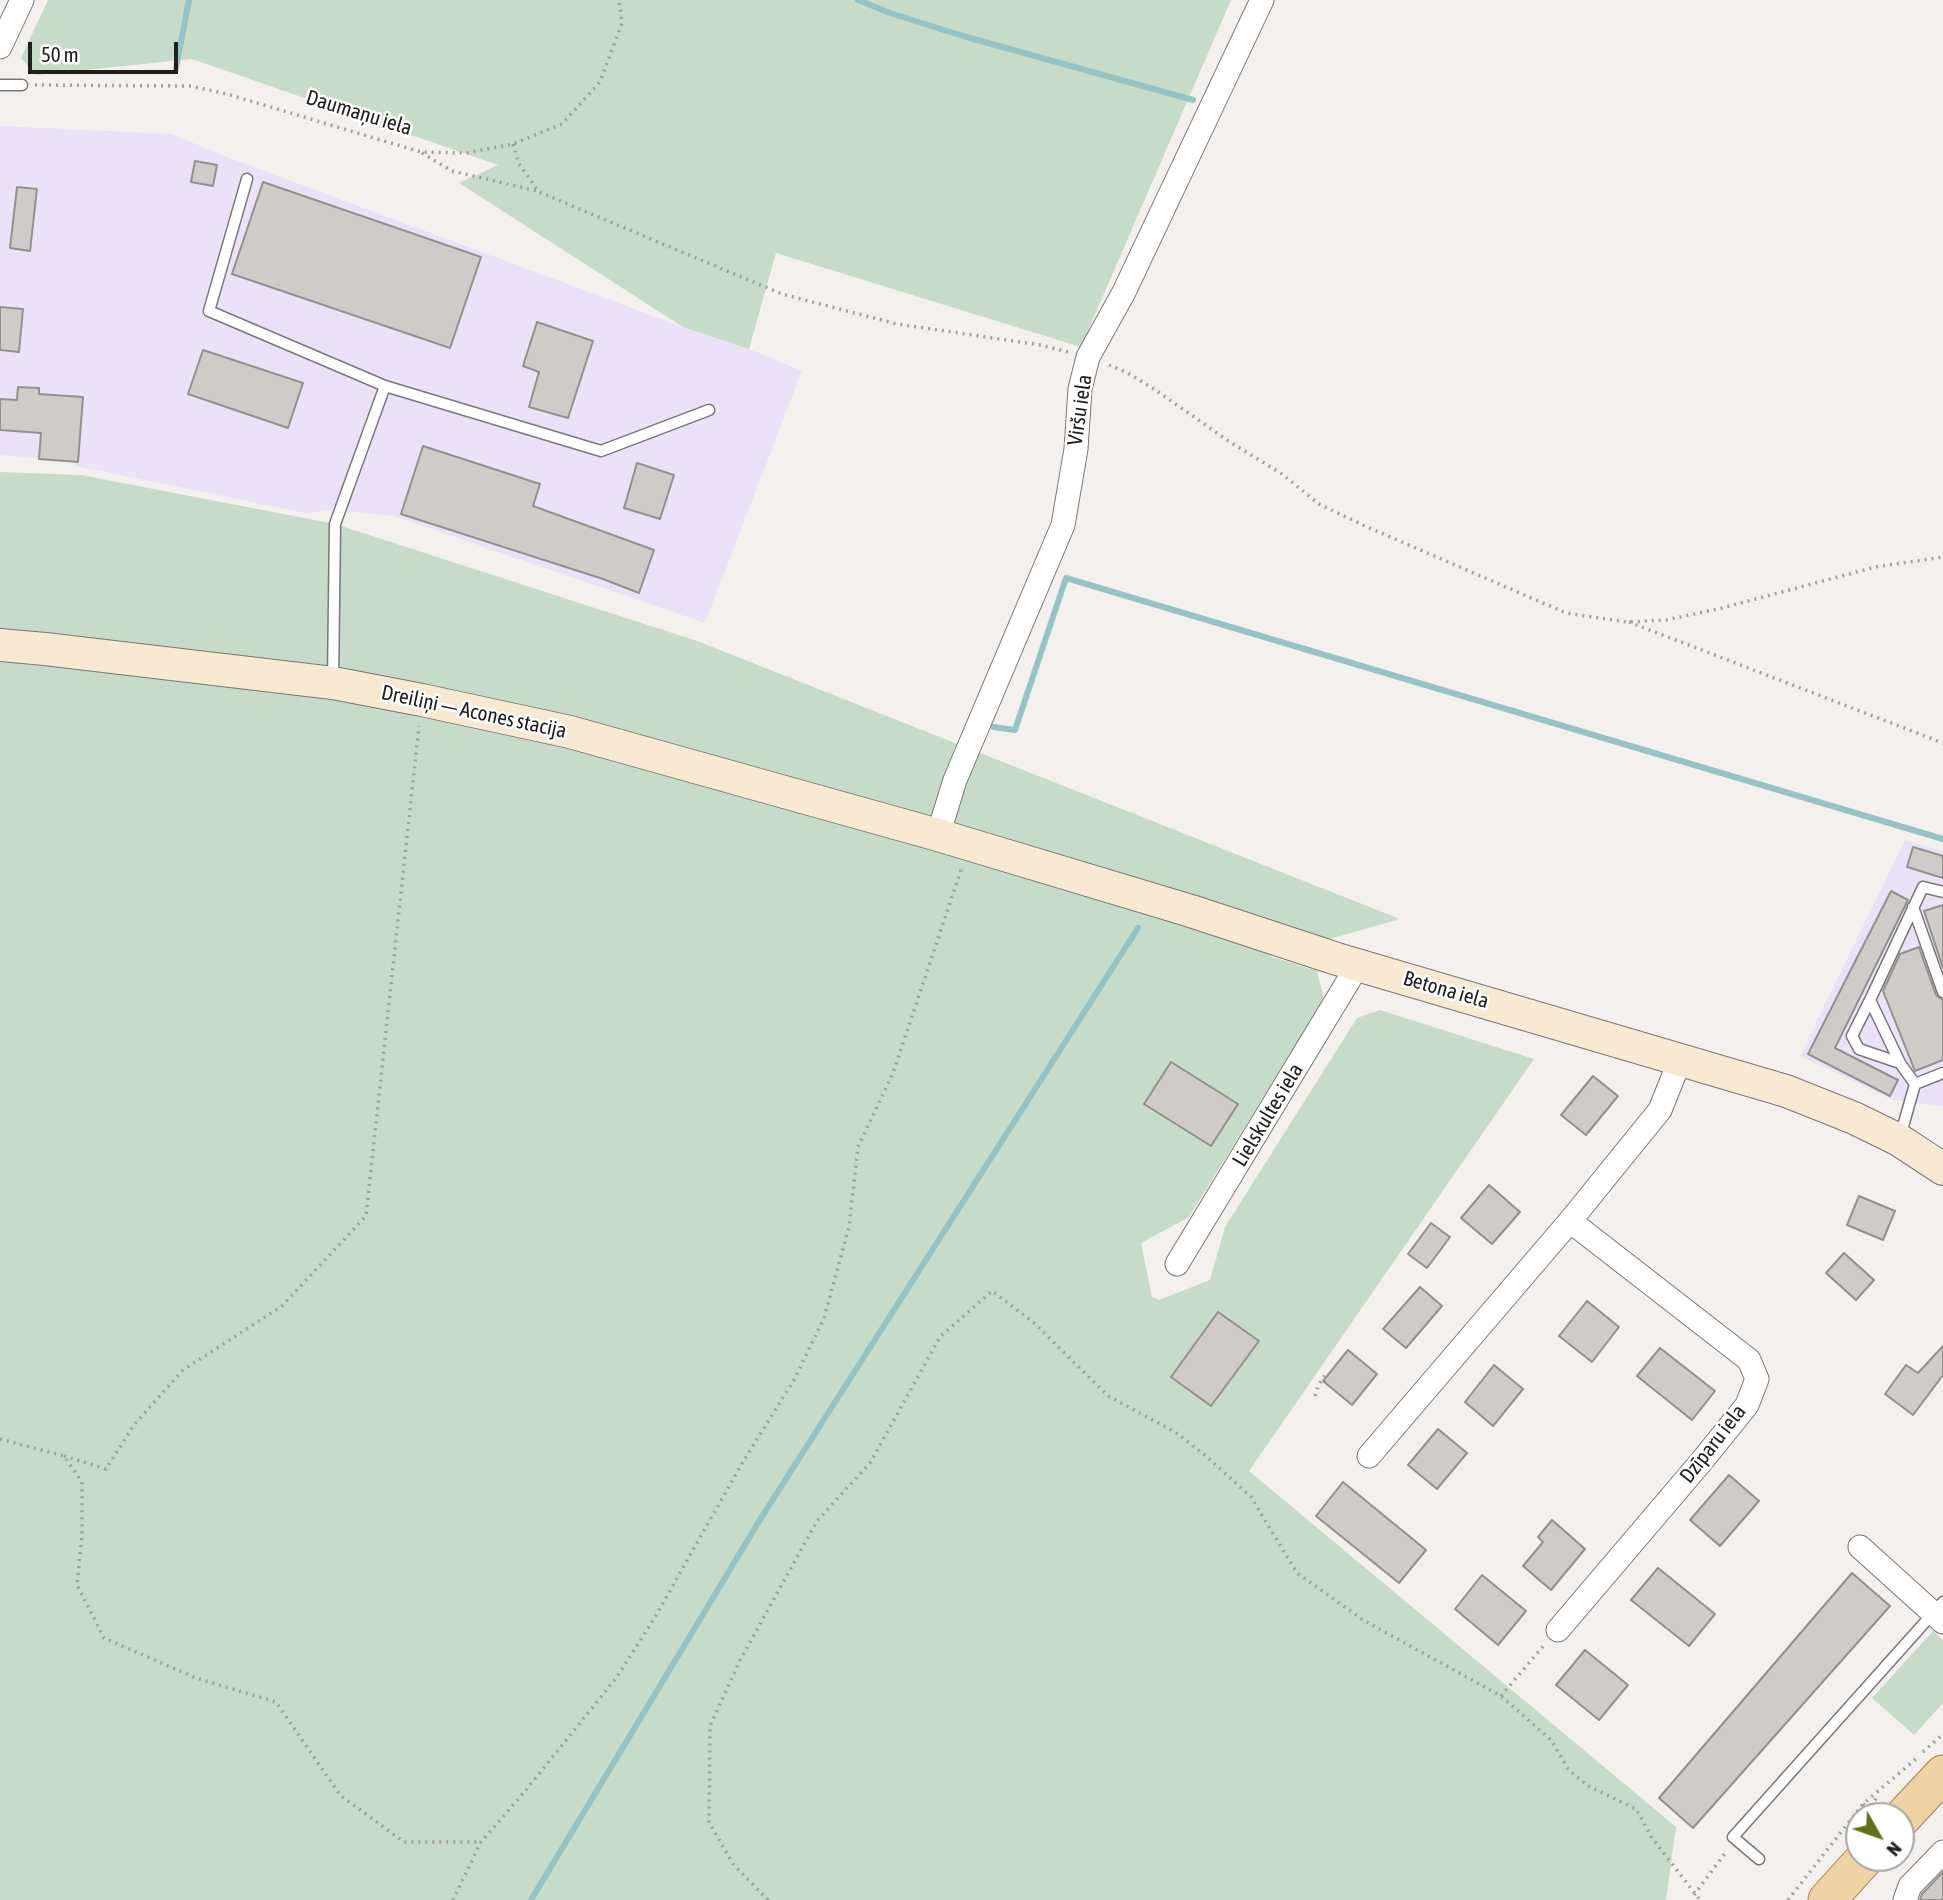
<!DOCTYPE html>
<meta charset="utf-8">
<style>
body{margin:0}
#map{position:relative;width:1943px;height:1900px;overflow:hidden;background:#f3f0ee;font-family:"Asap Condensed",sans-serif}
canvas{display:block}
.north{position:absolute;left:1845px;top:1802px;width:70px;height:70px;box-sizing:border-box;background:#fff;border:2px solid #a6a6a5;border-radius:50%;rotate:130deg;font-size:19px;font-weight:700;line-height:28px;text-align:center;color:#21201f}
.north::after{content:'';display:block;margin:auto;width:24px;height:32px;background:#656f17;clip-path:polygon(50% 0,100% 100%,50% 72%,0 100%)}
.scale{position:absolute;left:28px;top:42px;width:150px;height:32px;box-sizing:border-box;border:4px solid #21201f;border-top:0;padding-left:9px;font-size:21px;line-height:24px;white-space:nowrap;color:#21201f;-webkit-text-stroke:5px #fff;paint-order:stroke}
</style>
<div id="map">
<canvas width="1943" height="1900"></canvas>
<div class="north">N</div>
<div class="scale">50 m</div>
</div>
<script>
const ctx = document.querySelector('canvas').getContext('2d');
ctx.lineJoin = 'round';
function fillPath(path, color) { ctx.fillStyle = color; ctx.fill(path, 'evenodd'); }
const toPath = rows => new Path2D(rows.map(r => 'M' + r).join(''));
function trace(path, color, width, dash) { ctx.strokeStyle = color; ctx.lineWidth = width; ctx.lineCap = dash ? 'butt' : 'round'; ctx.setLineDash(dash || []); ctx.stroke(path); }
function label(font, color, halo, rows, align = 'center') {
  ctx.font = font + ' "Asap Condensed",sans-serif'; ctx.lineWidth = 5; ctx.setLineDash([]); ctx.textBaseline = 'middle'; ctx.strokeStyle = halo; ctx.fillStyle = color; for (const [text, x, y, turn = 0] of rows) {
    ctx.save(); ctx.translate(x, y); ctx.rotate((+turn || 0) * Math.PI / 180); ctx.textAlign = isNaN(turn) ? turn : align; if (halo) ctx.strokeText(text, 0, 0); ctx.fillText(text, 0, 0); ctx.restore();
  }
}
fillPath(toPath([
 [0,126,172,134,227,157,683,327,749,349,802,371,705,623,394,516,332,510,306,513,75,466,75,461,0,455],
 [1905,840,1943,851,1943,1106,1893,1100,1800,1056]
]), '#ebe2f8');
fillPath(toPath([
 [48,0,1231,0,1081,347,776,253,749,349,683,327,459,183,498,165,192,59,36,75,21,58],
 [0,472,81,475,335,524,697,641,1400,919,1270,956,1317,971,1324,999,1189,1217,1141,1243,1152,1297,1159,1300,1210,1280,1225,1227,1357,1018,1380,1010,1534,1059,1249,1471,1676,1827,1666,1900,0,1900],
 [1933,1631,1943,1640,1943,1703,1914,1735,1872,1698]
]), '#c7dbc9');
trace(toPath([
 [858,0,890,13,963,36,1193,100],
 [176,68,189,0],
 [993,727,1015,730,1066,578,1943,839],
 [531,1900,761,1518,1138,928]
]), '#96c4c5', 6);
const building = toPath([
 [195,161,217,165,213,186,191,182,195,161],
 [263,182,481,257,450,348,232,274,263,182],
 [17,187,37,189,30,251,10,248,17,187],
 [0,307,23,309,19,352,0,350,0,307],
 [537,322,593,341,568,418,529,407,539,372,523,366,537,322],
 [203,350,303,383,288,428,188,394,203,350],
 [18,387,39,388,39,394,83,397,78,462,39,459,41,433,0,430,0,399,17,400,18,387],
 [423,446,540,484,533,506,654,550,639,593,603,579,401,514,423,446],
 [637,463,674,475,660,519,624,508,637,463],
 [1913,847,1943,856,1943,878,1907,867,1913,847],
 [1891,891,1908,900,1835,1048,1898,1080,1890,1096,1808,1054,1891,891],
 [1943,905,1943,968,1924,911,1943,905],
 [1919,947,1936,995,1943,1000,1943,1060,1915,1071,1883,991,1900,954,1919,947],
 [1171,1062,1238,1104,1211,1146,1144,1104,1171,1062],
 [1593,1076,1618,1096,1586,1135,1561,1115,1593,1076],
 [1489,1185,1520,1212,1492,1244,1461,1218,1489,1185],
 [1859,1196,1895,1211,1883,1240,1847,1225,1859,1196],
 [1431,1223,1450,1237,1427,1268,1408,1254,1431,1223],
 [1844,1253,1874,1280,1856,1300,1826,1273,1844,1253],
 [1420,1287,1442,1306,1406,1348,1383,1329,1420,1287],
 [1587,1301,1619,1327,1592,1362,1559,1336,1587,1301],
 [1218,1312,1259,1341,1211,1406,1171,1377,1218,1312],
 [1943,1346,1943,1375,1913,1415,1885,1394,1906,1365,1918,1373,1943,1346],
 [1660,1348,1715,1391,1692,1420,1637,1376,1660,1348],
 [1348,1350,1377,1374,1352,1405,1323,1381,1348,1350],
 [1494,1365,1523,1389,1493,1426,1465,1402,1494,1365],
 [1438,1429,1467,1453,1437,1489,1408,1465,1438,1429],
 [1729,1475,1759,1501,1720,1546,1690,1520,1729,1475],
 [1343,1482,1426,1550,1399,1583,1316,1516,1343,1482],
 [1552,1520,1585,1549,1551,1590,1523,1566,1543,1542,1538,1537,1552,1520],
 [1658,1568,1715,1614,1689,1646,1631,1600,1658,1568],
 [1852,1573,1890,1606,1693,1828,1659,1798,1852,1573],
 [1482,1575,1526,1611,1498,1645,1455,1609,1482,1575],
 [1585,1650,1628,1685,1599,1720,1556,1685,1585,1650],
 [1943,1872,1943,1900,1920,1900,1922,1894,1943,1872]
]);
fillPath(building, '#cecbc9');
trace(building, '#93918e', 2);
const lane = toPath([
 [0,85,22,85],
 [247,179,209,311,385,386],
 [333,681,335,524,385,386,601,451,709,410],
 [1913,907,1943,992],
 [1870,1000,1852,1036,1859,1049,1900,1063],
 [1915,1084,1900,1063,1870,1000,1923,887,1943,892],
 [1900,1137,1915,1084,1943,1073],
 [1759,1859,1733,1837,1943,1602]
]);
const street = toPath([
 [0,47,22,0],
 [938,835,955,780,1063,525,1076,449,1080,389,1088,357,1124,292,1262,0],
 [1177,1264,1358,965],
 [1369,1456,1570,1221,1660,1110,1680,1060],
 [1860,1547,1943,1622],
 [1558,1630,1701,1462,1747,1405,1757,1379,1749,1360,1570,1221],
 [1905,1900,1910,1886,1943,1852]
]);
const secondary = toPath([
 [0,645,45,649,333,683,422,700,570,732,938,835,1191,911,1337,959,1786,1091,1854,1118,1899,1140,1943,1169]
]);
const primary = toPath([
 [1901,1819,1943,1774],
 [1827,1900,1865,1858]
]);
trace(lane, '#7a7775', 13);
trace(street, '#7a7775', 25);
trace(secondary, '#7a7775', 34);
trace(primary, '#a1814f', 39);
trace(toPath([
 [35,85,190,86,227,94,421,152,466,153,513,144,562,124,600,82,622,23,619,0],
 [513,144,519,164,539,192,782,294,897,324,1041,345,1068,352],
 [422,153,452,171,537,191],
 [1109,365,1128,373,1154,389,1230,442,1282,474,1319,504,1365,526,1566,613,1627,622,1666,620,1722,608,1875,567,1943,557],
 [1629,622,1943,743],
 [1315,1396,1318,1386,1326,1373],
 [0,1439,64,1456,82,1482,82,1536,77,1585,104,1638,196,1678,276,1702,340,1795,404,1842,481,1842],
 [64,1456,106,1469,134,1425,183,1370,282,1306,366,1216,419,726],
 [1501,1696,1545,1644],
 [1923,1752,1943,1734],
 [1863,1804,1872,1811],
 [1861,1816,1875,1800,1877,1794],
 [1694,1895,1726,1852],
 [453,1900,481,1842,526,1790,617,1677,655,1617,744,1460,794,1380,824,1318,849,1227,858,1147,893,1073,962,867],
 [768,1900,733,1864,709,1822,710,1726,739,1662,817,1521,870,1463,940,1337,992,1291,1034,1323,1108,1396,1175,1432,1206,1456,1251,1497,1297,1573,1363,1620,1501,1696,1552,1741,1568,1769,1588,1786,1636,1809,1652,1838,1700,1900],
 [1788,1900,1863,1804,1917,1758]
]), '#a3a09f', 3.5, [2, 5]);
trace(lane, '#fff', 10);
trace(street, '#fff', 23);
trace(secondary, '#f8e9d2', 32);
trace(primary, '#f0d3a5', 37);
label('21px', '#21201f', '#fff', [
 ["Daumaņu iela",359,113,17],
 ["Viršu iela",1080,410,-82],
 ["Dreiliņi — Acones stacija",474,712,12],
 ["Betona iela",1446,990,16],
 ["Lielskultes iela",1268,1115,-59],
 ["Dzīparu iela",1713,1444,-52]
]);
</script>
